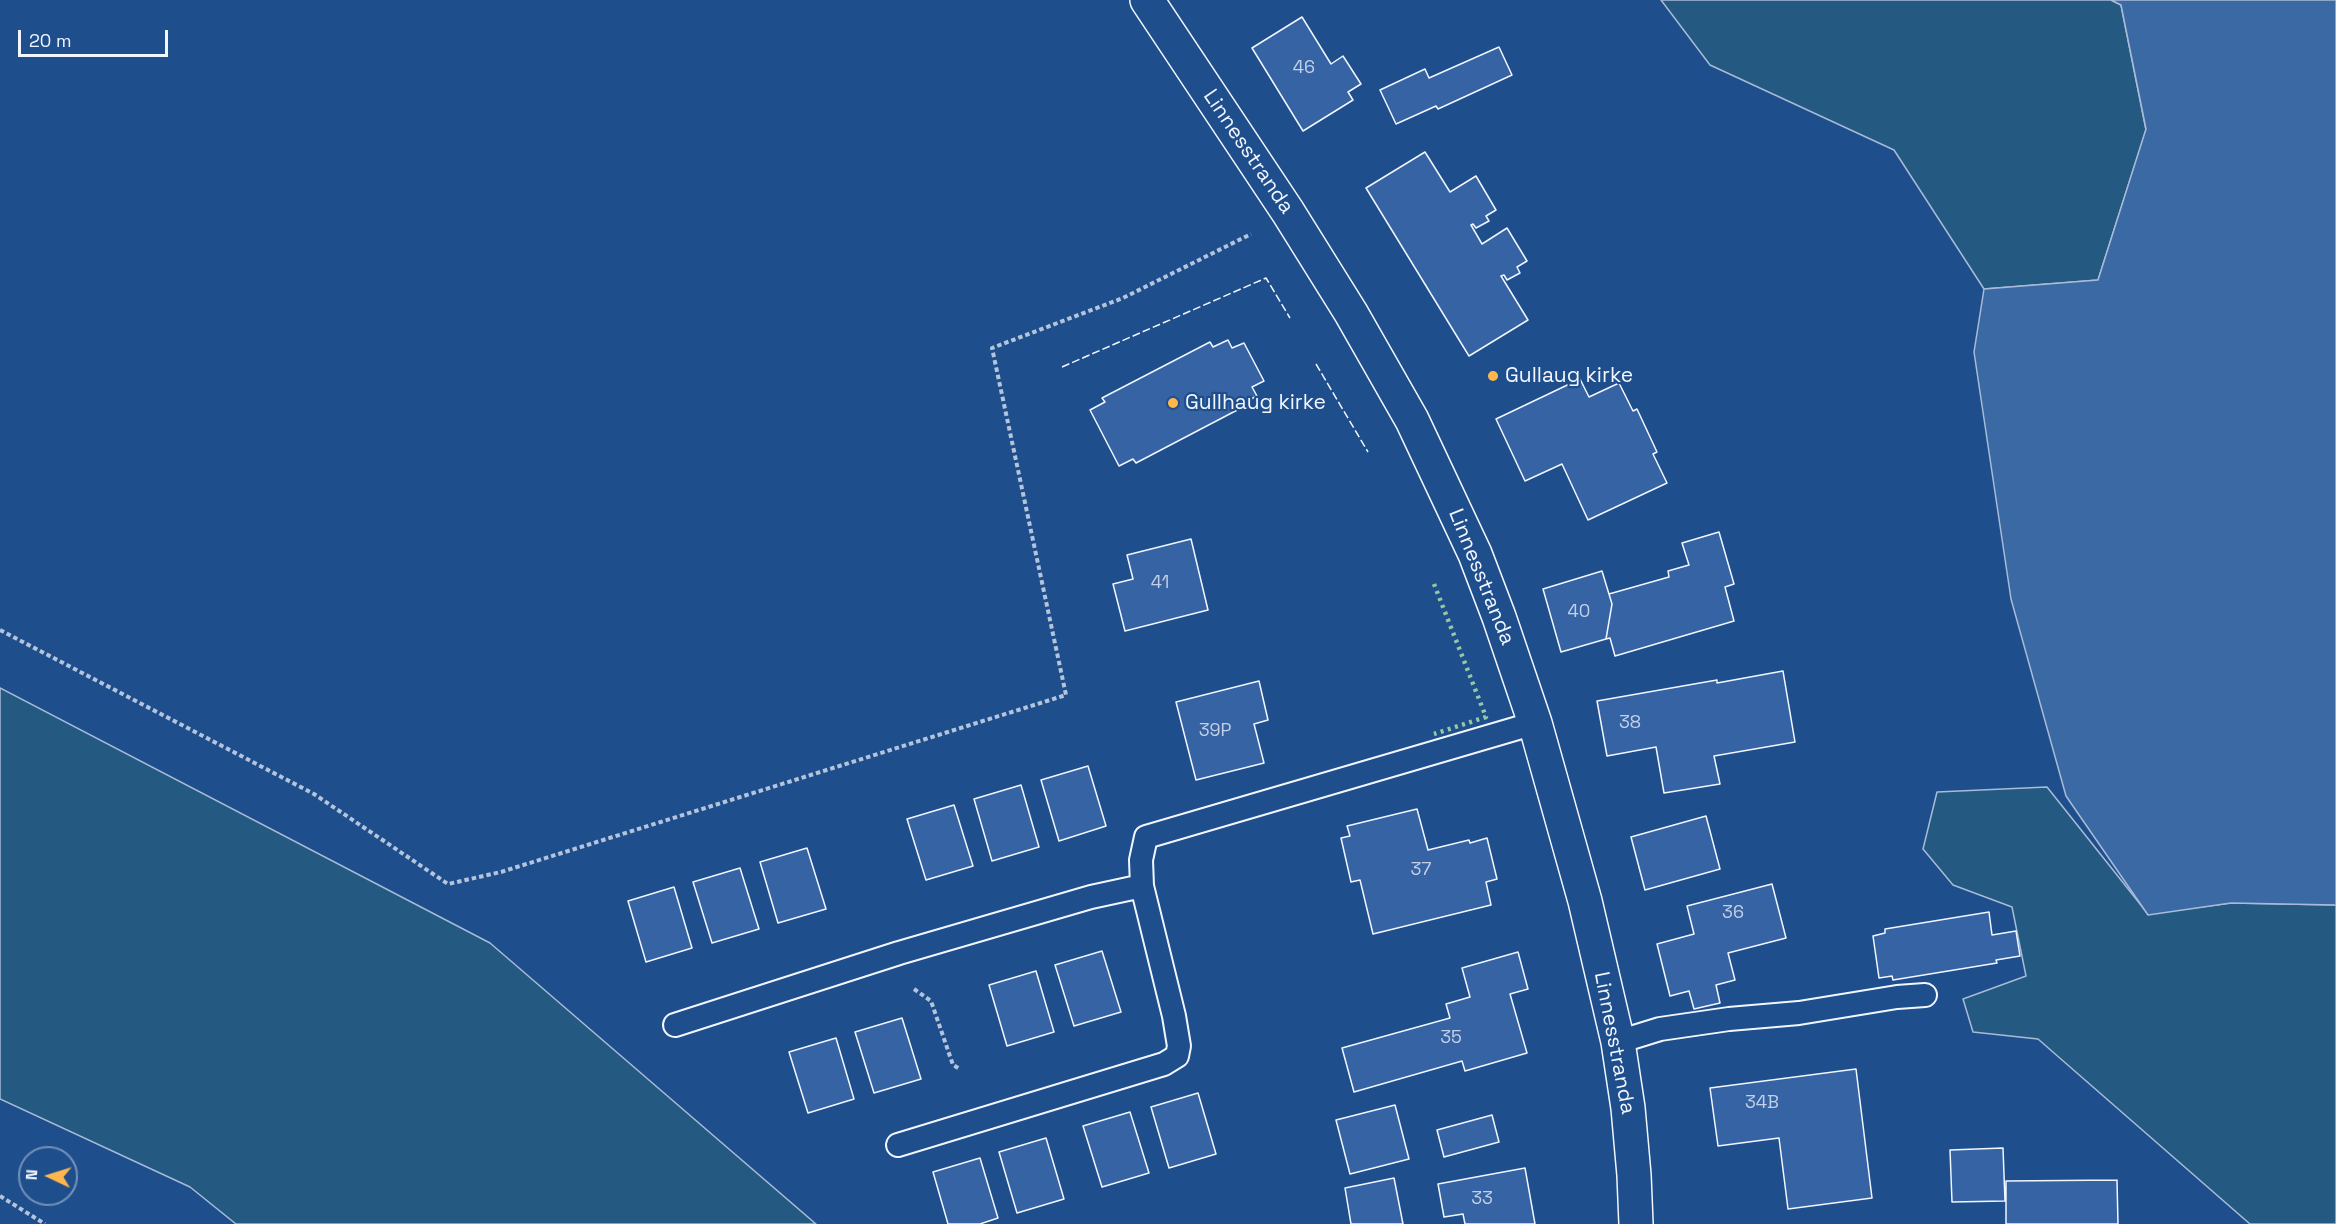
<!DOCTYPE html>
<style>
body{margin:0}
#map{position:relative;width:2336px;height:1224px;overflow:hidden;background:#1f4e8c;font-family:"Space Grotesk",sans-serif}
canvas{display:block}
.north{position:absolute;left:18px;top:1146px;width:60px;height:60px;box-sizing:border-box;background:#1f4e8c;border:2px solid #7391ba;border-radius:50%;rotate:274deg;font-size:16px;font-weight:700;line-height:24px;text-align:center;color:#f2f6ff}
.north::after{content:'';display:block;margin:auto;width:21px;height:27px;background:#ffb74d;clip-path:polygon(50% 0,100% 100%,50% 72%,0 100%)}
.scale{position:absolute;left:18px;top:30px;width:150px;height:27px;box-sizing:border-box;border:3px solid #f2f6ff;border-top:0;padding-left:8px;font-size:18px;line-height:21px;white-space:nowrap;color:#f2f6ff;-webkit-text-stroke:4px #1f4e8c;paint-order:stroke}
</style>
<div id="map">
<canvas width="2336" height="1224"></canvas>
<div class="north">N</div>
<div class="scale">20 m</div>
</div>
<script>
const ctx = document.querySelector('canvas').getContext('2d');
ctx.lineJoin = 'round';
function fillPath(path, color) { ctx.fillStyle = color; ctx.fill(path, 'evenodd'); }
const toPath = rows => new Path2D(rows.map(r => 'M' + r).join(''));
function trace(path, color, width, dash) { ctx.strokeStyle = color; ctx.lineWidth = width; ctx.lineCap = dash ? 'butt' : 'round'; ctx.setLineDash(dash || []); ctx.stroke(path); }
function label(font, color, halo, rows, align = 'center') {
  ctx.font = font + ' "Space Grotesk",sans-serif'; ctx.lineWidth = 4.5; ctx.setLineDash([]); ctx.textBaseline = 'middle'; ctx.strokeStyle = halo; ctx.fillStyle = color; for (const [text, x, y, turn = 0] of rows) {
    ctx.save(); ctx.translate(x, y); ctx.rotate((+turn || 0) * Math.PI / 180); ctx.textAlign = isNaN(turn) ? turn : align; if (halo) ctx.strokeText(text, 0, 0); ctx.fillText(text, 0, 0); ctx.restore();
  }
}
const green = toPath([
 [1661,0,2111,0,2121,5,2146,130,2098,280,1984,289,1894,150,1710,65,1661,0],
 [0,688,490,943,816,1224,236,1224,190,1187,0,1099,0,688],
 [2047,787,2148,914,2231,903,2336,905,2336,1224,2250,1224,2038,1039,1973,1032,1963,999,2026,976,2012,907,1953,885,1923,849,1937,792,2047,787]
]);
fillPath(green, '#245a82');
trace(green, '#a8bbd7', 1.5);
const water = toPath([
 [2111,0,2336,0,2336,905,2231,903,2148,915,2066,796,2011,599,1974,352,1984,289,2098,280,2146,129,2121,5,2111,0]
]);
fillPath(water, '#3b69a3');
trace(water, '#a8bbd7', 1.5);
const building = toPath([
 [1302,17,1331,64,1343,56,1361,84,1348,92,1353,100,1303,131,1252,48,1302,17],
 [1499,47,1512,75,1438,109,1436,106,1396,124,1380,90,1425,69,1429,78,1499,47],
 [1425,152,1450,192,1476,176,1496,210,1486,216,1489,221,1476,228,1473,224,1471,225,1482,244,1507,228,1527,261,1517,267,1520,273,1507,280,1504,275,1501,276,1528,320,1469,356,1366,188,1425,152],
 [1228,340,1232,348,1244,343,1264,381,1252,387,1257,396,1241,404,1243,407,1136,463,1133,459,1119,466,1090,410,1105,402,1102,398,1210,342,1213,347,1228,340],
 [1580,379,1589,397,1619,383,1633,411,1637,409,1657,452,1653,454,1667,483,1588,520,1562,464,1525,481,1496,419,1580,379],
 [1719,532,1734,584,1725,587,1734,621,1615,656,1610,638,1606,639,1612,604,1609,594,1669,577,1668,571,1689,565,1682,543,1719,532],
 [1191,539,1208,610,1125,631,1113,584,1133,579,1127,555,1191,539],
 [1602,571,1612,604,1606,639,1561,652,1543,589,1602,571],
 [1783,671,1795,742,1714,756,1720,784,1664,793,1656,747,1607,756,1597,701,1717,680,1717,683,1783,671],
 [1259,681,1268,720,1254,724,1264,763,1196,780,1176,702,1259,681],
 [1088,766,1106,826,1059,841,1041,780,1088,766],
 [1021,785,1039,847,992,861,974,799,1021,785],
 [954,805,973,866,926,880,907,819,954,805],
 [1417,809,1428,850,1469,840,1470,843,1487,838,1497,879,1486,882,1491,905,1373,934,1360,880,1351,882,1341,838,1350,836,1347,826,1417,809],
 [1706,816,1720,869,1645,890,1631,837,1706,816],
 [807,848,826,909,778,923,760,862,807,848],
 [740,868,759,929,712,943,693,882,740,868],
 [1772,884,1786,938,1728,953,1735,980,1716,985,1720,1003,1694,1009,1689,991,1670,996,1657,944,1694,934,1687,906,1772,884],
 [674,887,692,948,646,962,628,901,674,887],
 [1989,912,1992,935,2016,931,2020,956,1996,960,1997,963,1893,980,1892,976,1879,978,1873,936,1885,933,1885,929,1989,912],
 [1102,951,1121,1012,1074,1026,1055,965,1102,951],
 [1518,952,1528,989,1510,994,1527,1053,1465,1071,1462,1061,1354,1092,1342,1048,1450,1018,1446,1004,1470,997,1462,968,1518,952],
 [1036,971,1054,1032,1007,1046,989,985,1036,971],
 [902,1018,921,1079,874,1093,855,1032,902,1018],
 [836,1038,854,1099,808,1113,789,1052,836,1038],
 [1856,1069,1872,1198,1788,1209,1779,1138,1718,1146,1710,1088,1856,1069],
 [1198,1093,1216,1154,1169,1168,1151,1107,1198,1093],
 [1395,1105,1409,1159,1350,1174,1336,1120,1395,1105],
 [1130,1112,1149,1173,1102,1187,1083,1126,1130,1112],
 [1492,1115,1499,1142,1444,1157,1437,1130,1492,1115],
 [1046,1138,1064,1199,1017,1213,999,1152,1046,1138],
 [2003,1148,2005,1201,1952,1202,1950,1150,2003,1148],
 [980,1158,998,1218,980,1224,948,1224,933,1172,980,1158],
 [1525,1168,1535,1224,1465,1224,1463,1214,1444,1217,1438,1184,1525,1168],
 [1394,1178,1403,1224,1351,1224,1345,1188,1394,1178],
 [2117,1180,2118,1224,2006,1224,2006,1181,2117,1180]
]);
fillPath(building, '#3563a3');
trace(building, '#f2f6ff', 1.5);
const lane = toPath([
 [675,1025,899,953,1091,897,1142,886],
 [1618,1042,1660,1029,1729,1019,1799,1013,1897,997,1925,995],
 [898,1145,1164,1064,1177,1056,1179,1046,1174,1016,1142,886,1141,860,1146,837,1535,723]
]);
const secondary = toPath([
 [1147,0,1288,212,1351,313,1412,420,1475,554,1499,617,1535,723,1585,901,1618,1042,1628,1108,1634,1175,1636,1224]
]);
trace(lane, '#f2f6ff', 26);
trace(secondary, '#f2f6ff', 36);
trace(toPath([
 [0,630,314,794,448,884,501,872,1066,695,992,348,1123,298,1251,234],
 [914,989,931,1001,953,1065,960,1069],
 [0,1196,45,1224]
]), '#b3c4dc', 4, [4.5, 3]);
trace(lane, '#1f4e8c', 22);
trace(secondary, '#1f4e8c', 33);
trace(toPath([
 [1434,584,1486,717,1434,734]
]), '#97c8a6', 4.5, [3, 4.5]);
trace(toPath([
 [1316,364,1368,452],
 [1062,367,1266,278,1290,318]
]), '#f2f6ff', 1.5, [8, 3]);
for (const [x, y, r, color] of [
 [1493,376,6,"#ffb74d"],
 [1173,403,6,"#ffb74d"]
]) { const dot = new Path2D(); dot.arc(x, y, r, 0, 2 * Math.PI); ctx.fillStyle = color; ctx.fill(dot); trace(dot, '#1f4e8c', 2); }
label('18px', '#c3d1e8', null, [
 ["46",1304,68],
 ["41",1160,583],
 ["40",1579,612],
 ["38",1630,723],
 ["39P",1215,731],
 ["37",1421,870],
 ["36",1733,913],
 ["35",1451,1038],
 ["34B",1762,1103],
 ["33",1482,1199]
]);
label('21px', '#f2f6ff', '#1f4e8c', [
 ["Linnesstranda",1248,152,56],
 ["Linnesstranda",1481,577,68],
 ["Linnesstranda",1614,1043,79]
]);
label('21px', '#f2f6ff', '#1f4e8c', [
 ["Gullaug kirke",1505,376],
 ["Gullhaug kirke",1185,403]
], 'left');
</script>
